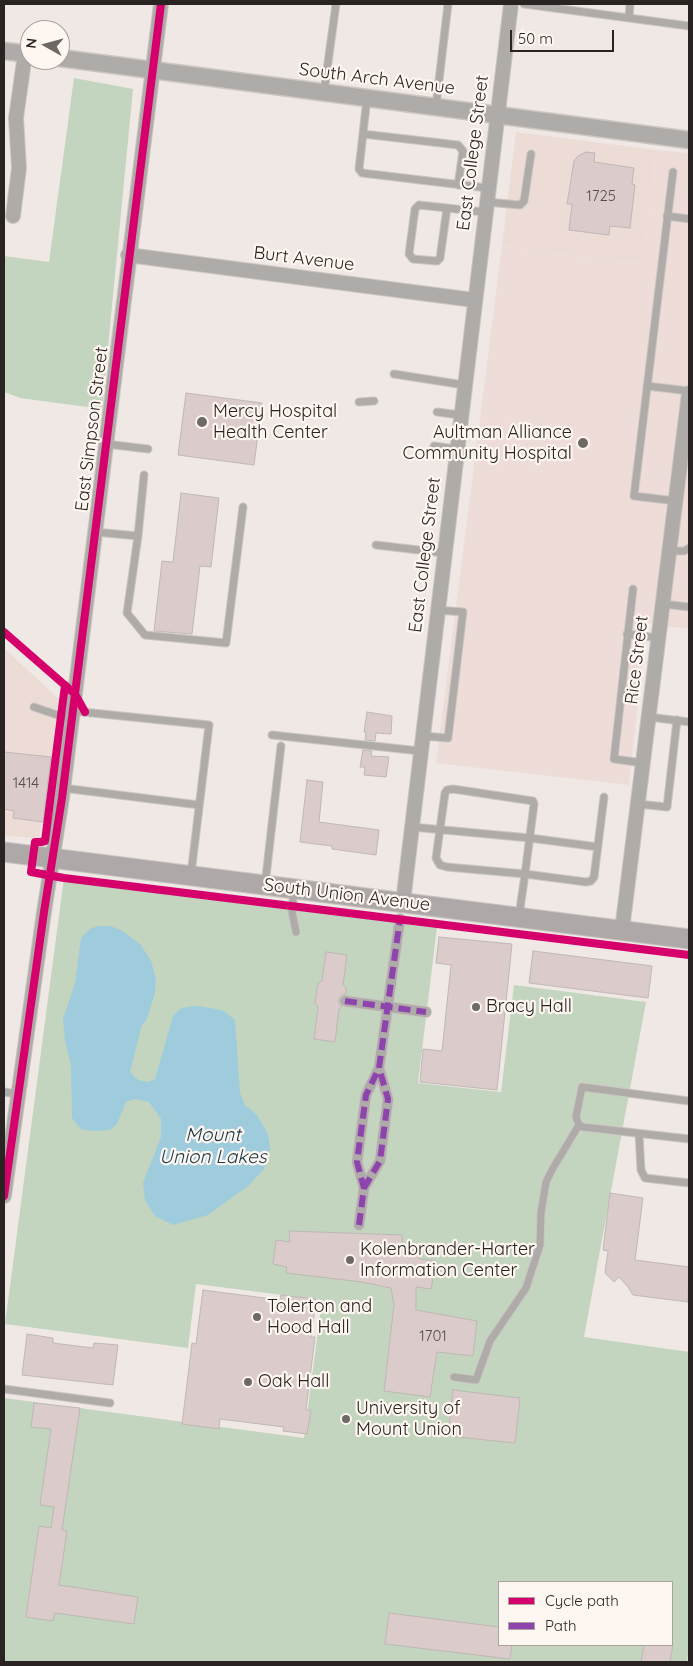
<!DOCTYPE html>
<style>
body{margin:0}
#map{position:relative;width:693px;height:1666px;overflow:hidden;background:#efe8e4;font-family:Quicksand,sans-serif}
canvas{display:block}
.frame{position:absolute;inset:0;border:5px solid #292421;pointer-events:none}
.legend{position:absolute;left:498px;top:1581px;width:175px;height:65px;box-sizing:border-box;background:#fef6f1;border:1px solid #a9a29e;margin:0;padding:6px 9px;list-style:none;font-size:15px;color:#292421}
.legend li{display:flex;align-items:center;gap:10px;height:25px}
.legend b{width:25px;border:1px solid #a9a29e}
.north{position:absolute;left:20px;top:20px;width:50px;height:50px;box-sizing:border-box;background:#fef6f1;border:1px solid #a9a29e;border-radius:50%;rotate:277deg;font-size:14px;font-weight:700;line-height:20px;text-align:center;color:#292421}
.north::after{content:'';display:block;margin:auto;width:18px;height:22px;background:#6e6965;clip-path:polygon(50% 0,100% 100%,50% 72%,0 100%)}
.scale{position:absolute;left:510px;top:30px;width:104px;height:22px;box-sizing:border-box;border:2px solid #292421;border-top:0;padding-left:6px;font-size:15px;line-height:18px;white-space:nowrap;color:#292421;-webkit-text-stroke:4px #fef6f1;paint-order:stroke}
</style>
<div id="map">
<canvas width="693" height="1666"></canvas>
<div class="frame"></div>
<ul class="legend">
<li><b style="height:6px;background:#d6006c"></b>Cycle path</li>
<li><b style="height:6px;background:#8e44ad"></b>Path</li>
</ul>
<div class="north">N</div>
<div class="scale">50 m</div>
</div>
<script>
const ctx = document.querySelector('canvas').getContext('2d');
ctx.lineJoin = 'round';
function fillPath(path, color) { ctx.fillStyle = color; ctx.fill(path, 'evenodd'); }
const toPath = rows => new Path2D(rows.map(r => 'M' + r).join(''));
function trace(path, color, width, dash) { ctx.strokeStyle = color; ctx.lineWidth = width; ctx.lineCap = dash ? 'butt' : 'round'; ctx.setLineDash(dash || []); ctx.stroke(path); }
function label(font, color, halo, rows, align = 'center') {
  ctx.font = font + ' Quicksand,sans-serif'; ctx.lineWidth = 4.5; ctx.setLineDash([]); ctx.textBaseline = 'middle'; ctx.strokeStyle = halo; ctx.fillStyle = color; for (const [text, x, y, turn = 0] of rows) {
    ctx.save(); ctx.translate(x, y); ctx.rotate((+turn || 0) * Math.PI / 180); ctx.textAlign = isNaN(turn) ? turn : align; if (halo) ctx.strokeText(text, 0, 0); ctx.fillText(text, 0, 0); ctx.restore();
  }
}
fillPath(toPath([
 [516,132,656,150,642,264,502,246],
 [4,648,61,701,39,839,4,835]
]), '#eddcd6');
fillPath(toPath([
 [656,150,689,153,689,629,647,623,629,785,436,763,502,246,641,264]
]), '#eedcd8');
fillPath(toPath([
 [74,78,133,89,102,409,20,398,4,392,4,256,49,262],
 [64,878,437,927,418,1083,501,1092,514,985,646,1002,584,1337,689,1352,689,1647,687,1662,4,1662,4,1398,304,1438,322,1300,196,1284,188,1348,5,1324],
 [499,1582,672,1582,672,1645,499,1645]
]), '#c3d5bf');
fillPath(toPath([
 [98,926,111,926,124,932,141,945,151,961,156,979,155,993,146,1021,142,1025,130,1072,138,1080,148,1082,155,1079,173,1016,181,1008,196,1006,211,1008,224,1011,235,1020,240,1093,245,1105,257,1115,268,1134,270,1149,264,1169,248,1186,208,1215,173,1225,155,1216,145,1200,143,1183,161,1137,161,1119,149,1102,135,1099,126,1102,117,1124,110,1130,93,1131,81,1129,72,1118,71,1065,65,1041,63,1019,75,983,81,938,90,929]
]), '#9eccdd');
const building = toPath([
 [586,152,595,153,594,162,634,168,632,184,635,185,630,228,610,226,609,235,569,230,572,204,567,204,574,161,578,156,586,152],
 [186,393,262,403,254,465,178,455,186,393],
 [181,493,219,498,211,567,200,566,192,634,154,631,162,561,173,562,181,493],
 [367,712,392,716,391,734,376,733,375,741,365,740,366,732,364,732,367,712],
 [363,750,372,751,371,756,389,757,386,777,364,775,365,767,360,767,363,750],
 [4,752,51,757,43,822,13,818,14,811,4,809,4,752],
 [307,780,323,782,319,822,379,830,376,855,332,849,332,846,300,842,307,780],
 [439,937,512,944,497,1090,420,1082,423,1049,442,1051,451,965,436,963,439,937],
 [533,951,652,966,648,998,529,983,533,951],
 [326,952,347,955,343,985,346,988,346,994,342,995,338,1000,339,1004,342,1007,339,1009,335,1042,314,1039,318,1007,315,1003,318,983,322,981,326,952],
 [610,1193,643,1198,635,1260,689,1267,688,1302,633,1295,628,1287,619,1277,614,1282,605,1273,608,1251,603,1250,610,1193],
 [289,1231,402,1235,403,1251,420,1253,419,1259,436,1261,431,1289,416,1287,416,1310,477,1321,473,1356,437,1352,430,1397,384,1391,394,1305,391,1288,362,1282,286,1273,287,1267,273,1264,276,1240,290,1242,289,1231],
 [203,1290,280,1300,281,1295,316,1299,311,1337,315,1337,306,1410,311,1410,307,1434,283,1431,284,1427,220,1419,219,1429,182,1424,192,1343,196,1344,203,1290],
 [27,1334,53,1338,53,1343,93,1348,94,1343,118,1345,113,1385,22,1375,27,1334],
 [453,1390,520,1398,515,1443,448,1436,453,1390],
 [34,1403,80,1408,62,1530,67,1531,59,1585,138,1597,134,1624,55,1613,53,1621,26,1617,39,1526,51,1528,54,1507,40,1505,51,1429,31,1427,34,1403],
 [389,1613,499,1627,499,1645,512,1645,510,1659,385,1644,389,1613],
 [644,1645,673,1645,670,1662,641,1662,644,1645]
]);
fillPath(building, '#dbcbca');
trace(building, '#beb8b6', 1);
const service = toPath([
 [524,4,689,26],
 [629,18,630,4],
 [324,92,336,4],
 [367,98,359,169,362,173,487,188],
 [436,106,448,4],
 [363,134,458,145,463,151,458,185],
 [673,172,634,496,676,501],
 [486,202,520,205,524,201,531,154],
 [447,208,440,258,437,261,413,259,409,254,415,209,419,205,484,212],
 [667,216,689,219],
 [394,374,464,385],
 [647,386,689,391],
 [359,402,374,401],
 [437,412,460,415],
 [106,444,148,449],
 [434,446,456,449],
 [95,532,138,536,144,475],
 [138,536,127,613,145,635,226,643,243,507],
 [376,545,444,553],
 [670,551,684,551,689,548],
 [633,589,614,759,643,763],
 [663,604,689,607],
 [627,634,659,638],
 [34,707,72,720],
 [73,711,209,725,191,874],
 [649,717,689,722],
 [272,735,420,751],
 [423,736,448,738,463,612,437,610],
 [63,788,199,805],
 [638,804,667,807,677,720],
 [412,827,530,838,598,847],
 [265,885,281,746],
 [294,890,292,912,296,932],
 [519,917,521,902,525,874,534,804,533,801,453,789,447,790,445,793,436,858,440,865,447,867,525,874,586,882,591,881,594,877,604,797],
 [4,1092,18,1094],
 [689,1101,582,1087,576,1117,579,1125,583,1127,689,1139],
 [639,1134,641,1170,645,1178,689,1183],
 [454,1377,476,1380,490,1341,526,1288,540,1245,541,1213,546,1182,553,1168,579,1125],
 [4,1389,110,1403]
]);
const pedestrian = toPath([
 [345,1001,426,1012],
 [364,1188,380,1161,388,1099,379,1068],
 [359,1225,364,1188,357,1162,366,1095,379,1068,400,919]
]);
const minor = toPath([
 [13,216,19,168,16,118,25,54],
 [128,255,474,300],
 [403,902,511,4],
 [622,930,689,393],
 [4,1196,44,912,62,798,161,4]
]);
const tertiary = toPath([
 [4,51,30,54],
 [60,58,689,140]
]);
const secondary = toPath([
 [4,852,689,939]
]);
trace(service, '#cbc6c2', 9);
trace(pedestrian, '#cbc6c2', 12);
trace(minor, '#cbc6c2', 16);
trace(tertiary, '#cbc6c2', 19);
trace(secondary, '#cbc6c2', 21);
trace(service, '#aeaba8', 7);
trace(pedestrian, '#aeaba8', 10);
trace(minor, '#aeaba8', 14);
trace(tertiary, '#aeaba8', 16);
trace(secondary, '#aea9a8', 19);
trace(toPath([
 [345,1001,426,1012],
 [364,1188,380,1161,388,1099,379,1068],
 [359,1225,364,1188,357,1162,366,1095,379,1068,400,919]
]), '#8e44ad', 6, [12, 6]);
trace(toPath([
 [4,632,75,694,85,712],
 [65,685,45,841,41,842,35,842,31,872,64,878,689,955],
 [4,1196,44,912,62,798,161,4]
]), '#d6006c', 8);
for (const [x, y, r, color] of [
 [202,422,6,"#6e6965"],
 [583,443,6,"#6e6965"],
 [476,1007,5,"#6e6965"],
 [350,1260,5,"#6e6965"],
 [257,1317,5,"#6e6965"],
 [248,1382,5,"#6e6965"],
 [346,1419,5,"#6e6965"]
]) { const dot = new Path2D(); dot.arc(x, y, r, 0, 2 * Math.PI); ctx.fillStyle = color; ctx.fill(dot); trace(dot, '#fef6f1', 2); }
label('15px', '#564e4b', null, [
 ["1725",601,196],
 ["1414",26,783],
 ["1701",433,1336]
]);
label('18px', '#292421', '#fef6f1', [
 ["South Arch Avenue",377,79,7],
 ["East College Street",473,153,-83],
 ["Burt Avenue",304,259,7],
 ["East Simpson Street",92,429,-83],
 ["East College Street",425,555,-83],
 ["Rice Street",637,660,-83],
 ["South Union Avenue",347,895,7]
]);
label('18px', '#292421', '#fef6f1', [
 ["Mercy Hospital",213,412],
 ["Health Center",213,433],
 ["Aultman Alliance",572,433,"right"],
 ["Community Hospital",572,454,"right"],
 ["Bracy Hall",486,1007],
 ["Kolenbrander-Harter",360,1250],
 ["Information Center",360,1271],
 ["Tolerton and",267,1307],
 ["Hood Hall",267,1328],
 ["Oak Hall",258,1382],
 ["University of",356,1409],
 ["Mount Union",356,1430]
], 'left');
label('italic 19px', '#173843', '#fef6f1', [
 ["Mount",213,1135],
 ["Union Lakes",213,1157]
]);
</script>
